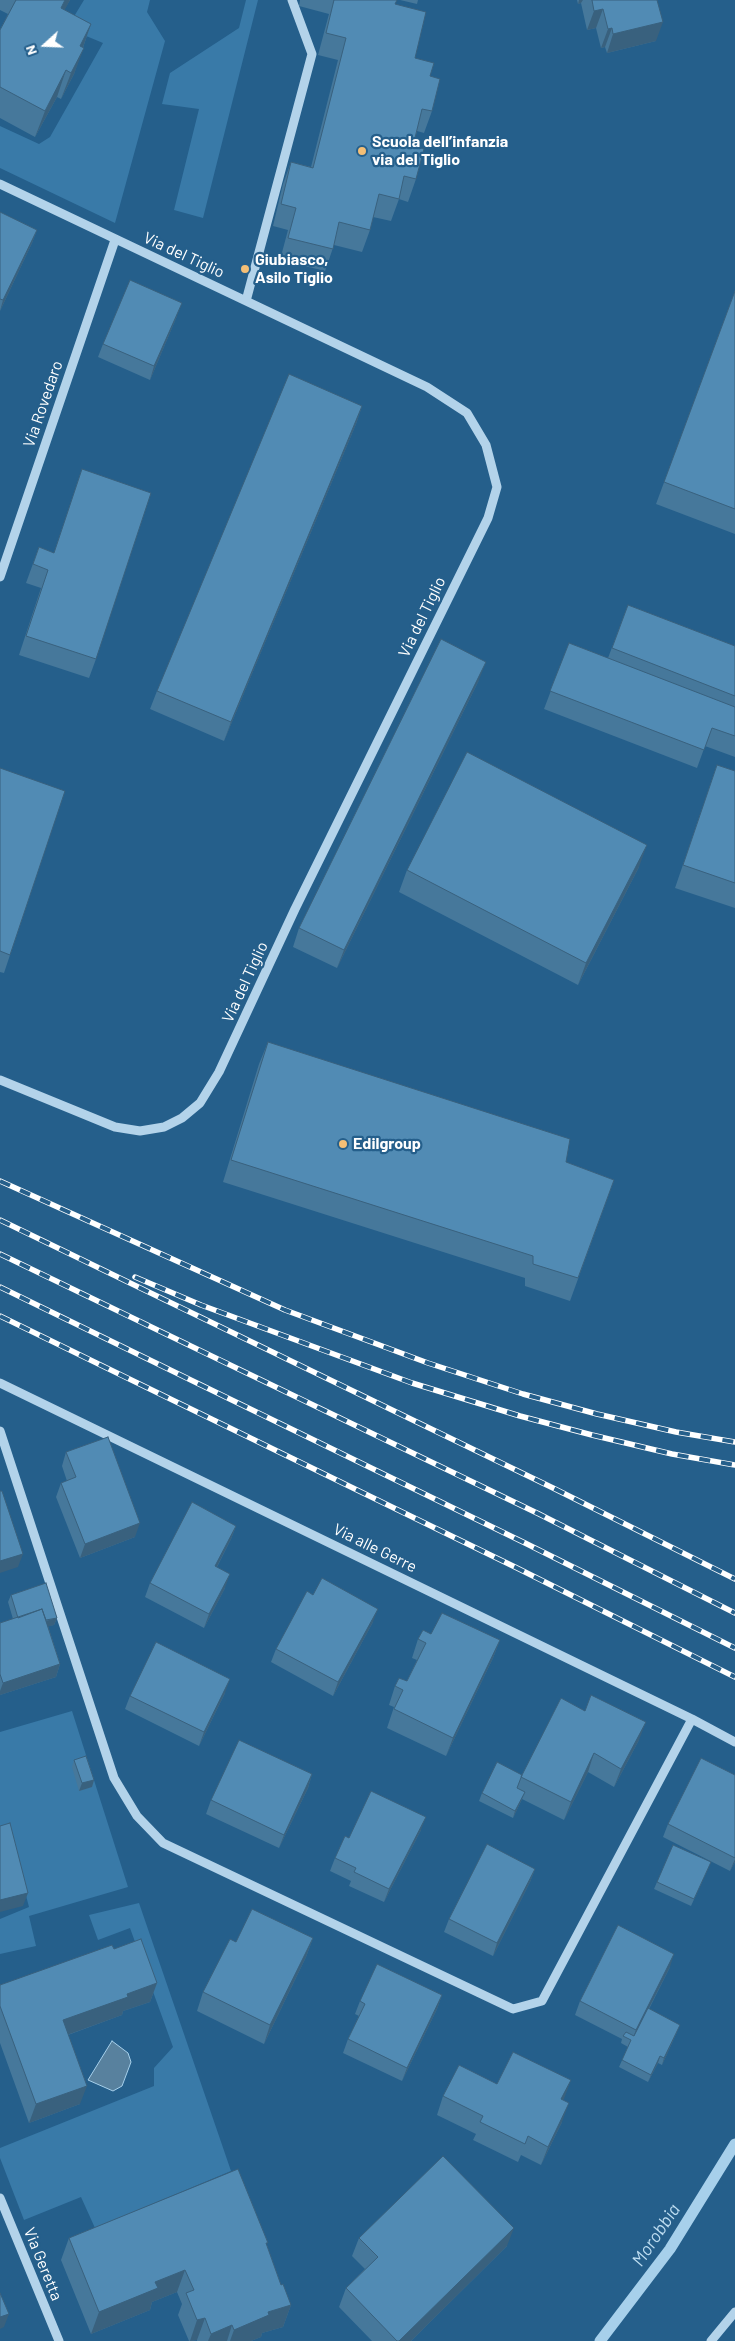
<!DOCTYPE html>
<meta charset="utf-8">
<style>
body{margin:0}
#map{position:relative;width:735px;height:2341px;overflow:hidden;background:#255f8b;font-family:Barlow,sans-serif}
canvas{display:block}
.north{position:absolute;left:20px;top:20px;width:50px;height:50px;-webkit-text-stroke:4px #255f8b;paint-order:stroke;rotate:250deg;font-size:14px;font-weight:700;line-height:20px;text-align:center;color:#fff}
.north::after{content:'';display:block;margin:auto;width:18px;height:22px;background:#fff;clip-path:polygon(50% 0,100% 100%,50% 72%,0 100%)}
</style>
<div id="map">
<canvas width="735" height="2341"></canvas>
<div class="north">N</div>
</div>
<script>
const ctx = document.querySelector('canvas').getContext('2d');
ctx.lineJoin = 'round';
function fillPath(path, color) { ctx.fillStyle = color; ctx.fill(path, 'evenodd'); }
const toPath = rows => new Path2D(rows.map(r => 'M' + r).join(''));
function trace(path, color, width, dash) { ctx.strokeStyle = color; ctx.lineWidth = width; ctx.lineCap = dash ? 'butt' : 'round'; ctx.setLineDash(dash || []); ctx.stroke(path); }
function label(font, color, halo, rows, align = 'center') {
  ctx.font = font + ' Barlow,sans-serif'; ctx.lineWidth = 4.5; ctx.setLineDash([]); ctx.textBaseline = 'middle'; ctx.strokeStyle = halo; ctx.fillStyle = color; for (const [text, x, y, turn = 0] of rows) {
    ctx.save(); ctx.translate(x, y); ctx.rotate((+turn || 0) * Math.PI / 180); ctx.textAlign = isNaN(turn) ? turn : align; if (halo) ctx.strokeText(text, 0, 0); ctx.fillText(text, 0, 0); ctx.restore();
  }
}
fillPath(toPath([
 [84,0,150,0,147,12,165,41,115,223,0,168,0,126,39,144,50,137,103,43,67,28],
 [246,0,258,0,203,218,174,210,199,109,162,104,170,73,239,28],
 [72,1711,128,1887,29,1916,36,1946,0,1954,0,1919,29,1907,9,1831,0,1833,0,1732],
 [139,1903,231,2171,95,2228,81,2197,24,2220,0,2158,0,2148,154,2086,154,2068,173,2047,130,1928,98,1940,89,1915]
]), '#397aa8');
const water = toPath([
 [112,2041,128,2053,131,2062,122,2086,113,2091,88,2080,112,2041]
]);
fillPath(water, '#58819e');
trace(water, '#a7d0eb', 1);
trace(toPath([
 [600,2341,670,2249,735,2144]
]), '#a7d0eb', 11);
trace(toPath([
 [0,184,427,387,467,413,486,445,497,487,488,518,295,909,219,1072,200,1103,182,1118,164,1127,140,1131,115,1127,0,1080],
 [246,301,312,54,292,0],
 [0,577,115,240],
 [0,1383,692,1719,735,1742],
 [0,1431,114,1778,137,1816,163,1843,513,2009,542,2001,692,1719],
 [0,2198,59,2341],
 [711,2341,735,2312]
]), '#b3d3ea', 9);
const rail = toPath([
 [0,1181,285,1310,428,1363,523,1394,597,1414,676,1432,735,1442],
 [0,1220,553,1488,735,1579],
 [0,1254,539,1514,735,1613],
 [135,1277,201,1305,412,1383,520,1416,592,1435,672,1454,735,1465],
 [0,1287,525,1543,735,1648],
 [0,1316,515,1567,735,1677]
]);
trace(rail, '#fff', 5.5);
trace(rail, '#255f8b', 4, [11]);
fillPath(toPath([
 [0,0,70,0,64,10,91,24,74,74,61,99,57,97,35,137,0,118,0,30,8,14,0,10],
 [300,0,397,0,395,4,415,58,430,76,432,111,424,133,417,131,413,146,416,179,408,202,399,199,391,221,373,217,370,230,362,252,334,245,325,271,280,260,288,230,273,226,283,184,291,162,311,167,338,60,318,55,329,14,299,6],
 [400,0,418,0,417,4],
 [577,0,657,0,656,41,607,53,605,47,601,48,596,28,587,30,581,3,578,4],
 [0,212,37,230,32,243,0,311],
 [735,291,735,534,656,504],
 [177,316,150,380,98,357,103,344],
 [362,406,356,424,224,741,150,709,157,691],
 [82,469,96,659,89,678,19,655,41,588,26,583,39,547,54,553],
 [628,605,735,646,735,757,705,746,697,768,544,709,569,643,608,658],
 [479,680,337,968,293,947,299,928],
 [717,765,735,771,735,908,675,888],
 [0,768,10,955,4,973,0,972],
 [639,867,578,985,399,892,407,870],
 [268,1042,566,1162,614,1180,570,1301,525,1286,525,1278,223,1182,259,1064],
 [66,1452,135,1537,80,1558,56,1497,61,1483,67,1481,62,1466],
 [236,1526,231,1539,217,1567,225,1588,204,1628,145,1597,150,1583],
 [11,1595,57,1618,54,1625,48,1626,60,1664,56,1677,0,1695,0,1623,13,1619,8,1602],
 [313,1595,373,1622,333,1696,271,1662,276,1649],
 [431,1634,500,1640,493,1658,446,1756,387,1728,394,1707,389,1705,395,1686,407,1681,417,1660,412,1658,418,1639],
 [225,1693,199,1746,125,1709,130,1696],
 [639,1740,614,1787,588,1772,564,1820,522,1799,513,1818,479,1801,482,1793,522,1775],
 [74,1760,94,1780,92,1787,79,1791,72,1767],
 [312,1774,308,1788,279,1848,206,1814,211,1800],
 [735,1775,735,1862,730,1871,663,1837,668,1824],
 [421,1830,384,1902,349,1886,351,1881,330,1871,335,1858,349,1838],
 [711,1862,691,1906,654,1889,657,1882],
 [535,1869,530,1882,493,1956,444,1932,449,1919],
 [313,1938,306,1957,264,2044,197,2011,203,1992,236,1942],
 [114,1949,157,1983,150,2002,123,2011,122,2015,68,2035,80,2104,29,2123,0,2043,0,1985],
 [670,1967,649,2009,677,2032,662,2065,658,2063,648,2082,619,2067,628,2047,621,2043,622,2039,575,2015,580,2001],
 [442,1995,437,2009,402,2081,343,2053,348,2039,359,2016,355,2014,360,2001],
 [497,2084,563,2100,562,2122,541,2165,521,2155,518,2162,473,2140,476,2134,437,2115,443,2096],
 [69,2238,267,2246,281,2285,291,2305,283,2327,262,2333,261,2337,251,2341,197,2341,197,2340,189,2341,178,2315,182,2304,177,2292,152,2302,150,2310,91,2334,61,2260],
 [359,2238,507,2246,411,2341,372,2341,339,2307,346,2288,365,2269,352,2256]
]), '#46789b');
fillPath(toPath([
 [65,0,70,0,52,34,61,8],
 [579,0,583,0,581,3,578,4],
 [603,9,596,28,587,30,594,11],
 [663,22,656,41,607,53,613,34],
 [91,24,82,50,80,46],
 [612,28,605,47,601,48,608,29],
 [84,48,74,74,61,99,71,73],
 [66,70,57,97,35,137,45,111],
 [37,230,32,243,0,311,3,300],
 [182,303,177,316,150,380,154,366],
 [362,406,356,424,224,741,231,722],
 [486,662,479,680,337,968,344,950],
 [647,845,639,867,578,985,586,963],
 [140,1523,135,1537,80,1558,85,1544],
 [236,1526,231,1539,210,1580,215,1566],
 [23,1554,18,1567,0,1573,0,1561],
 [230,1574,225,1588,204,1628,209,1614],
 [378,1609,373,1622,333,1696,338,1682],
 [57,1618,54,1625,39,1629,42,1622],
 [500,1640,493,1658,446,1756,453,1738],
 [60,1664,56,1677,0,1695,0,1691,3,1683],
 [230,1679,225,1693,199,1746,204,1732],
 [646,1722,639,1740,614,1787,621,1769],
 [594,1753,588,1772,564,1820,571,1802],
 [312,1774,308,1788,279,1848,284,1835],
 [94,1780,92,1787,79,1791,82,1783],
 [525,1792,522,1799,513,1818,515,1811],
 [426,1817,421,1830,384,1902,389,1889],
 [735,1859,735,1862,730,1871],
 [535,1869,530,1882,493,1956,497,1943],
 [28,1893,23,1906,0,1912,0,1900],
 [313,1938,306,1957,264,2044,270,2025],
 [674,1954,670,1967,631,2043,636,2030],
 [157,1983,150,2002,123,2011,122,2015,56,2039,63,2020,127,1994],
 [442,1995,437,2009,402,2081,407,2068],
 [680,2025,677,2032,662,2065,664,2058],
 [660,2056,658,2063,648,2082,651,2075],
 [571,2080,564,2099,555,2118,561,2099],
 [87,2086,80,2104,29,2123,36,2104],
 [569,2103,562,2122,541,2165,548,2147],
 [514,2228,507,2246,411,2341,399,2341],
 [185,2270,177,2292,152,2302,150,2310,91,2334,99,2312,155,2282],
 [291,2305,283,2327,262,2333,261,2337,251,2341,230,2341,234,2330,268,2312],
 [9,2314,4,2327,0,2329,0,2317],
 [205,2318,197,2340,190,2341,197,2320],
 [232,2325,227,2341,208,2341,211,2334]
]), '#39617e');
const building = toPath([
 [16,0,65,0,61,8,91,24,80,46,84,48,71,73,66,70,45,111,0,87,0,30,16,0],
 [334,0,397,0,395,4,426,12,415,58,434,63,430,76,440,79,432,111,422,109,413,146,424,149,416,179,404,176,399,199,379,194,370,230,339,222,333,249,288,238,296,208,281,204,291,162,313,168,346,38,326,33,334,0],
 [592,0,657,0,663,22,613,34,612,28,608,29,603,9,594,11,592,0],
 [0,212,37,230,3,300,0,299,0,212],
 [130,280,182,303,154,366,103,344,130,280],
 [735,291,735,509,664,482,735,291],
 [289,374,362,406,231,722,157,691,289,374],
 [82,469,151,493,96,659,26,636,48,570,33,564,39,547,54,553,82,469],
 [628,605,735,646,735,696,612,648,628,605],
 [441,639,486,662,344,950,299,928,441,639],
 [569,643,735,707,735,736,712,728,704,750,550,691,569,643],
 [467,752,647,845,586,963,407,870,467,752],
 [717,765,735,771,735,883,683,865,717,765],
 [0,768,65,791,10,955,0,951,0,768],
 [268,1042,570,1139,566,1162,614,1180,578,1278,533,1264,533,1256,231,1160,268,1042],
 [108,1437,140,1523,85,1544,61,1483,76,1477,66,1452,108,1437],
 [0,1491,2,1491,23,1554,0,1561,0,1491],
 [192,1502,236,1526,215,1566,230,1574,209,1614,150,1583,192,1502],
 [322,1578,378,1609,338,1682,276,1649,307,1591,313,1595,322,1578],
 [46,1583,57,1618,46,1620,42,1609,18,1618,11,1595,46,1583],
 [42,1609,60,1664,3,1683,0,1674,0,1623,42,1609],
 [442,1613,500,1640,453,1738,394,1709,403,1690,395,1686,399,1678,407,1681,426,1643,418,1639,423,1630,431,1634,442,1613],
 [156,1642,230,1679,204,1732,130,1696,156,1642],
 [591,1695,646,1722,621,1769,594,1753,571,1802,521,1777,561,1698,585,1711,591,1695],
 [239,1740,312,1774,284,1835,211,1800,239,1740],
 [86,1756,94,1780,82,1783,74,1760,86,1756],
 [701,1758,735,1775,735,1858,668,1824,701,1758],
 [497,1762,522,1775,517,1788,525,1792,515,1811,482,1793,497,1762],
 [371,1791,426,1817,389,1889,354,1872,356,1868,335,1858,345,1836,349,1838,371,1791],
 [10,1823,28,1893,0,1900,0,1826,10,1823],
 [487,1844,535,1869,497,1943,449,1919,487,1844],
 [673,1845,711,1862,694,1899,657,1882,673,1845],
 [252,1909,313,1938,270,2025,203,1992,230,1939,236,1942,252,1909],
 [618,1925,674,1954,636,2030,580,2001,618,1925],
 [141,1939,157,1983,127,1994,128,1997,63,2020,87,2086,36,2104,0,2006,0,1985,112,1945,114,1949,141,1939],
 [377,1964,442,1995,407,2068,348,2039,365,2004,360,2001,377,1964],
 [648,2008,680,2025,664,2058,660,2056,651,2075,622,2060,631,2040,623,2036,626,2032,634,2036,648,2008],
 [513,2052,571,2080,561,2099,569,2103,548,2147,528,2136,525,2144,480,2122,483,2116,443,2096,459,2065,497,2084,513,2052],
 [443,2156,514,2228,399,2341,397,2341,346,2288,378,2257,359,2238,443,2156],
 [238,2169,268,2243,266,2243,281,2285,283,2284,291,2305,268,2312,269,2315,234,2330,232,2325,211,2334,205,2318,197,2320,186,2293,194,2290,185,2270,155,2282,158,2288,99,2312,69,2238,238,2169],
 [0,2293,9,2314,0,2317,0,2293]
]);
fillPath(building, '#518bb4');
trace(building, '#39617e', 1);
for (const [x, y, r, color] of [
 [362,151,5,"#f4bf76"],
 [245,269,5,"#f4bf76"],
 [343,1144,5,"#f4bf76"]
]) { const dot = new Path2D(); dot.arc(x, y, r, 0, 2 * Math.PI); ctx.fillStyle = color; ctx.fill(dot); trace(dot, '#255f8b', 2); }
label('bold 16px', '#fff', '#255f8b', [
 ["Scuola dell’infanzia",372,142],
 ["via del Tiglio",372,160],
 ["Giubiasco,",255,260],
 ["Asilo Tiglio",255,278],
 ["Edilgroup",353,1144]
], 'left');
label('16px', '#fff', '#255f8b', [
 ["Via del Tiglio",184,255,25],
 ["Via Rovedaro",43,404,-71],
 ["Via del Tiglio",422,617,-64],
 ["Via del Tiglio",245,982,-65],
 ["Via alle Gerre",375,1548,26],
 ["Via Geretta",43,2264,68]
]);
label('italic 18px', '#beddf1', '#255f8b', [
 ["Morobbia",656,2235,-56]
]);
</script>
